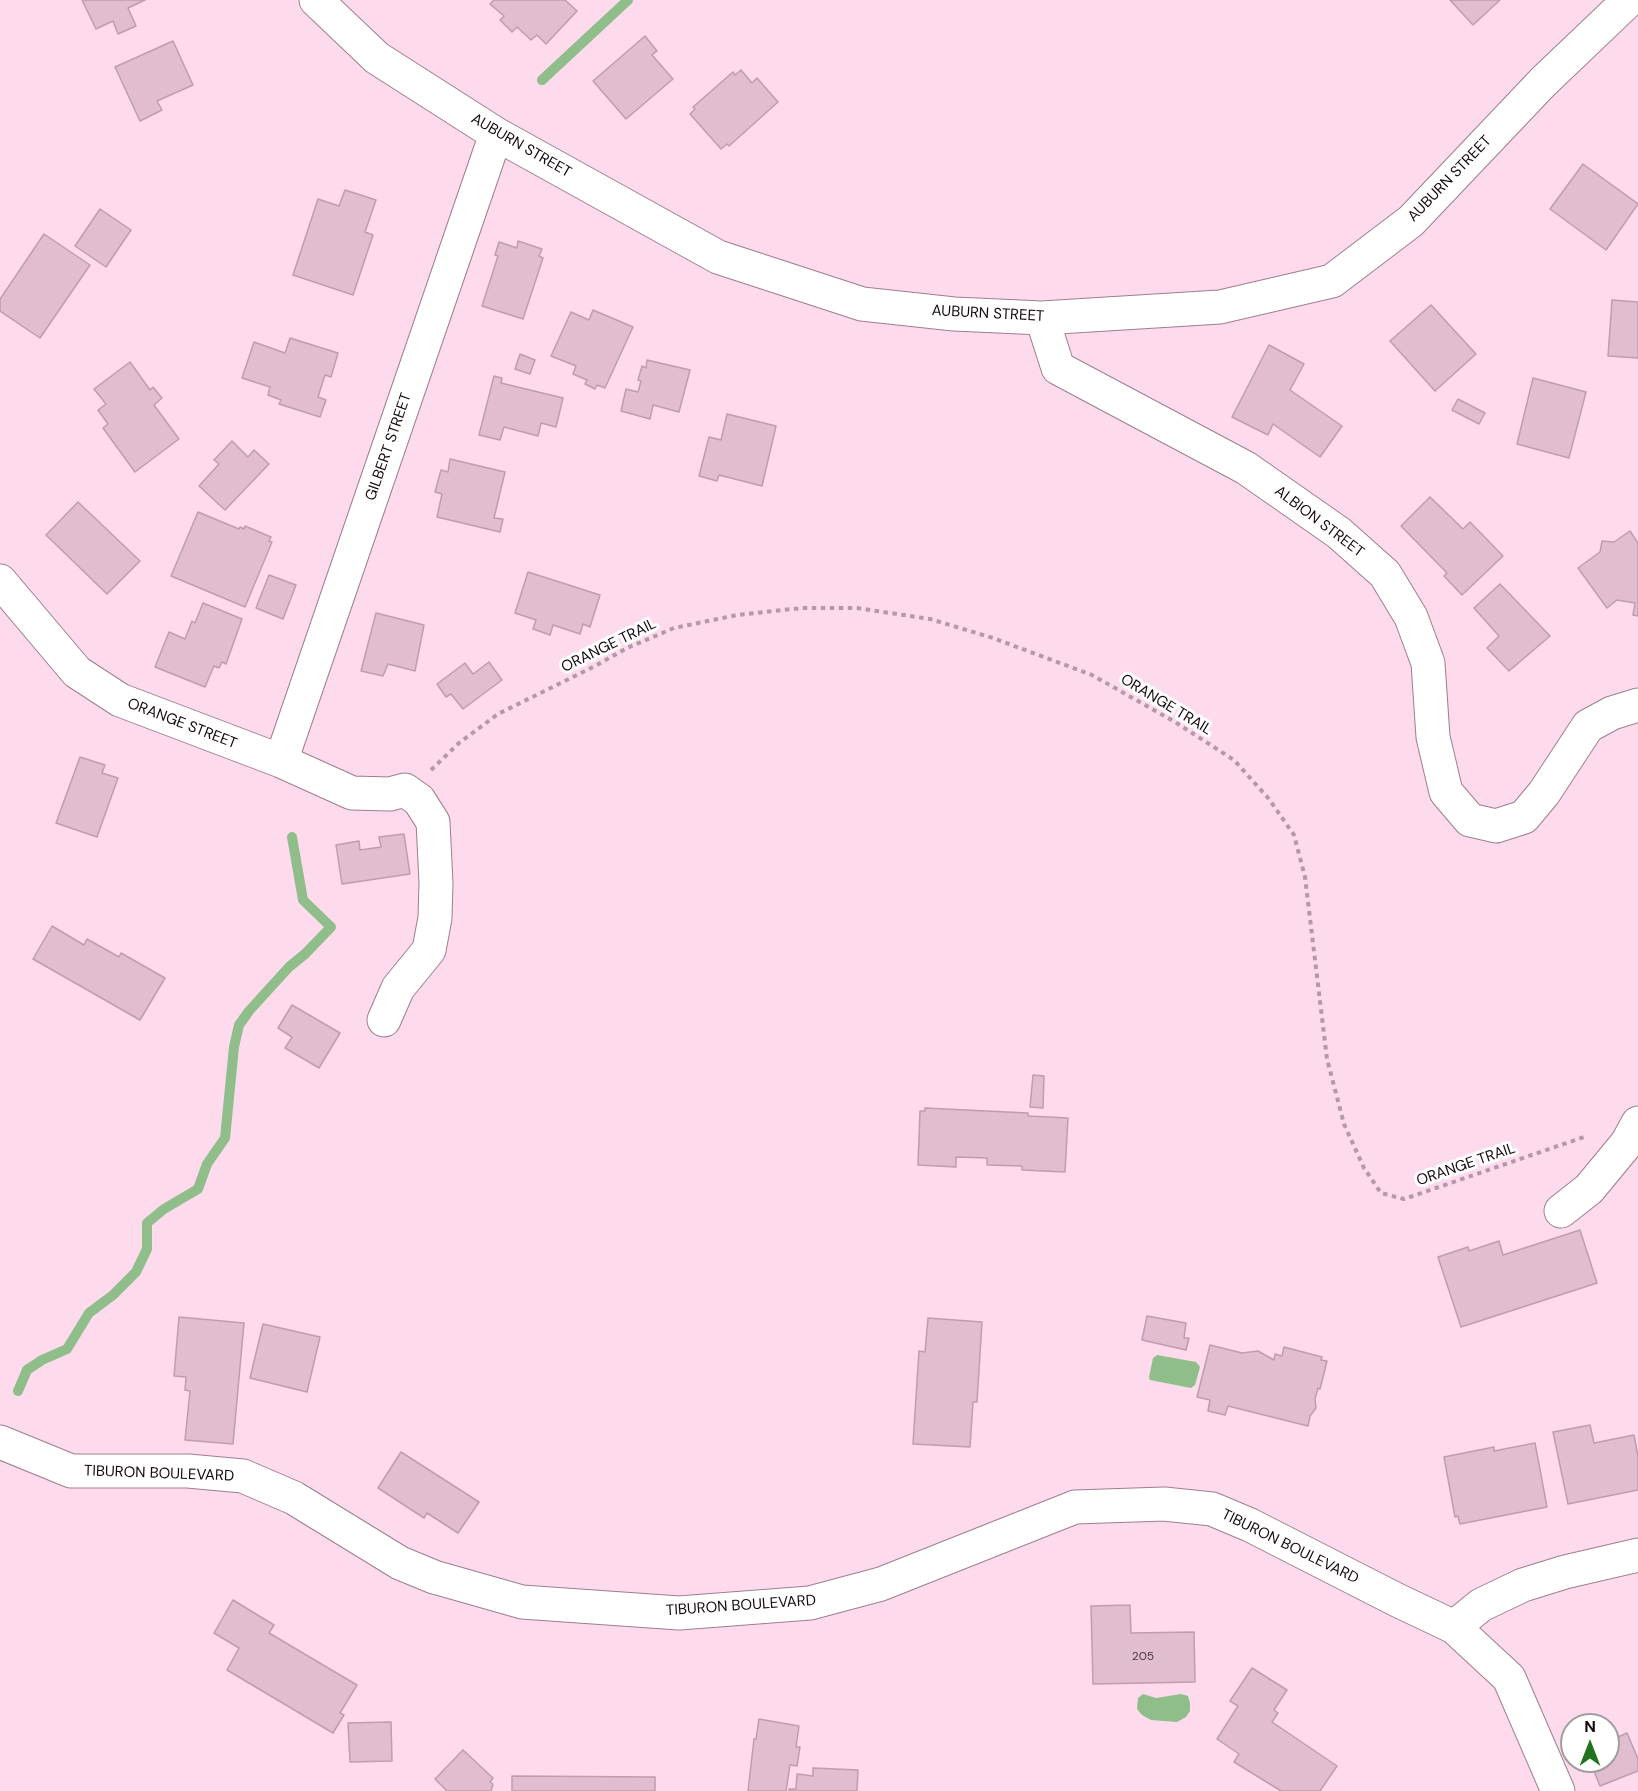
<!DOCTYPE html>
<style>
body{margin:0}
#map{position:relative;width:1638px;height:1791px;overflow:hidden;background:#fddaec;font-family:"DM Sans",sans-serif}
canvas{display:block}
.north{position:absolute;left:1560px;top:1713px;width:60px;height:60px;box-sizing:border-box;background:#fff;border:2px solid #a19d9f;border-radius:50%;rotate:0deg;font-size:16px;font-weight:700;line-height:24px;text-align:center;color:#150a10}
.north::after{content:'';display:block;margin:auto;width:21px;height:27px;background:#21741e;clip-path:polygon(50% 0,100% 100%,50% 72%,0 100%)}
</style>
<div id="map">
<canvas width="1638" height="1791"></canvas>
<div class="north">N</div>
</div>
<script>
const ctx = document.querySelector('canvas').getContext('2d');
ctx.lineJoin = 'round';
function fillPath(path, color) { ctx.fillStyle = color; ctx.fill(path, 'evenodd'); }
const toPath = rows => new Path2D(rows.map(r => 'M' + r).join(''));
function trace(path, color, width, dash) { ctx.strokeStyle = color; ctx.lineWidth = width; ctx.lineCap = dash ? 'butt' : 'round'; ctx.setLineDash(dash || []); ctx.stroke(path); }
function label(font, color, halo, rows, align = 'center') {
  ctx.font = font + ' "DM Sans",sans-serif'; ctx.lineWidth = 6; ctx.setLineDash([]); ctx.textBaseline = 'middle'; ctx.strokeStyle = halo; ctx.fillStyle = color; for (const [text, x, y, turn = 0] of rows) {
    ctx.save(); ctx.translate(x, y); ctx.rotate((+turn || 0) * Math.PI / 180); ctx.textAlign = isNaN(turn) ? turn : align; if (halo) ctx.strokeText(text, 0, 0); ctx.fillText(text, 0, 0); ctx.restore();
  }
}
fillPath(toPath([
 [1157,1355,1196,1362,1200,1367,1195,1385,1191,1388,1150,1380,1149,1377,1153,1358],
 [1143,1694,1156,1698,1181,1694,1188,1696,1190,1703,1190,1711,1186,1717,1177,1722,1151,1720,1142,1715,1137,1709,1138,1698]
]), '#90be8b');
trace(toPath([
 [542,80,628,0],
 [18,1391,27,1370,42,1360,67,1349,89,1313,113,1295,136,1272,147,1249,147,1223,164,1209,198,1189,207,1164,225,1138,234,1047,239,1025,249,1011,289,967,305,954,331,927,303,900,292,837]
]), '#90be8b', 10);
const building = toPath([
 [82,0,145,0,128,8,136,26,118,34,113,21,96,29,82,0],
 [494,0,565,0,577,11,546,44,537,35,531,40,517,27,512,32,500,20,504,16,490,4,494,0],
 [1450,0,1500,0,1473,25,1450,0],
 [645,36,657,51,652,55,673,79,626,119,593,81,645,36],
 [173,41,193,85,157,101,162,110,140,121,115,67,173,41],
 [741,70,752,83,757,78,778,102,729,146,727,144,721,149,690,114,695,109,693,107,733,72,735,75,741,70],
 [1583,164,1638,204,1606,250,1550,209,1583,164],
 [345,190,376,200,365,232,373,235,353,295,293,275,318,199,339,206,345,190],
 [100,209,131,230,106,267,75,246,100,209],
 [44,234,90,265,40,338,0,311,0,299,44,234],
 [518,241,542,249,539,256,543,258,523,319,482,306,498,256,495,255,499,242,517,248,518,241],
 [1612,300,1638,302,1638,358,1608,356,1612,300],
 [1431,305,1476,354,1435,391,1390,341,1431,305],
 [593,310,633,327,605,388,597,385,595,389,585,384,587,380,573,374,576,366,551,356,571,312,589,320,593,310],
 [290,338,338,353,331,377,325,375,318,397,326,400,320,417,279,404,281,400,268,395,270,387,242,378,254,342,285,353,290,338],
 [1269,345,1304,364,1290,390,1342,426,1320,457,1273,424,1268,435,1232,417,1269,345],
 [520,354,535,360,530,374,515,369,520,354],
 [647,360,690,370,679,412,653,405,650,419,621,411,626,389,638,392,641,381,638,380,642,366,646,368,647,360],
 [130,362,150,390,153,387,162,398,154,405,179,439,135,472,103,428,108,424,98,410,106,404,94,389,130,362],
 [494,376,502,378,501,383,563,398,556,427,541,423,538,436,504,427,500,440,479,435,494,376],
 [1533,378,1586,392,1569,458,1517,444,1533,378],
 [1458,399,1485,413,1479,424,1452,410,1458,399],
 [727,414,776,426,762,486,719,475,717,481,699,476,709,437,721,440,727,414],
 [232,441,248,457,254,450,269,464,225,510,199,486,219,464,214,460,232,441],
 [450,459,505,472,494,518,503,519,500,532,437,517,442,494,435,492,441,470,448,472,450,459],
 [1430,497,1463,529,1470,522,1503,556,1462,595,1444,576,1447,573,1401,526,1430,497],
 [78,502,140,561,107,594,46,535,78,502],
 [198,512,239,529,240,527,244,529,245,526,271,537,269,541,272,542,245,607,171,576,198,512],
 [1630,531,1638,543,1638,616,1633,615,1635,603,1617,600,1607,608,1578,568,1600,552,1602,541,1614,542,1630,531],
 [528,572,600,595,590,627,583,624,580,634,553,625,550,635,533,629,536,620,515,613,528,572],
 [269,575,296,585,283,619,256,608,269,575],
 [1500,584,1550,636,1509,671,1487,648,1499,636,1474,608,1500,584],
 [203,603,242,619,226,664,222,662,219,668,214,666,205,687,155,667,169,632,185,639,192,621,195,623,203,603],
 [376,613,424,625,415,671,388,664,383,676,361,671,376,613],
 [489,662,502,680,463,709,451,694,446,697,437,684,465,663,473,674,489,662],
 [80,757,105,765,102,773,118,778,97,837,56,823,80,757],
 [404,834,410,874,342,884,336,845,359,841,360,850,381,847,379,837,404,834],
 [52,926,84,945,87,939,119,957,121,953,165,978,140,1020,33,959,52,926],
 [292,1005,340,1033,319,1068,285,1048,292,1037,278,1028,292,1005],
 [1033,1075,1044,1076,1043,1108,1030,1107,1033,1075],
 [925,1108,1028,1113,1028,1116,1068,1118,1065,1172,1022,1170,1022,1166,987,1165,987,1158,956,1157,956,1167,918,1165,920,1111,925,1111,925,1108],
 [1580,1230,1597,1283,1461,1327,1438,1257,1468,1247,1469,1251,1499,1241,1503,1255,1580,1230],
 [1147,1316,1186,1323,1184,1338,1189,1338,1186,1350,1142,1340,1147,1316],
 [179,1317,244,1323,233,1444,185,1440,190,1391,185,1390,186,1377,174,1376,179,1317],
 [928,1318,982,1322,977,1402,973,1402,970,1447,913,1444,919,1351,925,1352,928,1318],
 [263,1324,320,1337,307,1392,250,1378,263,1324],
 [1210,1345,1242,1353,1258,1351,1274,1360,1275,1354,1282,1356,1284,1347,1322,1357,1321,1360,1327,1361,1320,1389,1318,1388,1315,1399,1316,1408,1310,1416,1308,1426,1228,1406,1225,1415,1208,1411,1210,1400,1197,1397,1210,1345],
 [1590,1425,1594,1443,1634,1435,1638,1456,1638,1490,1568,1504,1553,1432,1590,1425],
 [1535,1443,1547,1507,1460,1524,1458,1516,1455,1517,1444,1457,1494,1447,1494,1451,1535,1443],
 [401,1452,479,1502,458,1533,427,1513,424,1518,378,1488,401,1452],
 [233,1600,274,1625,269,1633,357,1685,340,1713,344,1715,333,1733,227,1670,239,1648,214,1633,233,1600],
 [1130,1605,1131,1633,1194,1632,1195,1682,1093,1684,1091,1606,1130,1605],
 [1252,1668,1287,1690,1274,1710,1278,1713,1272,1722,1337,1766,1320,1791,1281,1791,1234,1762,1239,1754,1217,1739,1238,1706,1230,1701,1252,1668],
 [759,1719,799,1726,796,1747,800,1747,797,1766,790,1765,786,1791,748,1791,754,1739,756,1739,759,1719],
 [391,1722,392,1761,350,1762,348,1723,391,1722],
 [1627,1733,1638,1759,1638,1771,1600,1786,1590,1761,1608,1761,1608,1737,1617,1734,1618,1737,1627,1733],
 [463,1750,493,1778,490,1782,493,1784,491,1791,447,1791,435,1779,463,1750],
 [813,1768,858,1770,857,1791,789,1791,789,1789,796,1789,797,1774,813,1776,813,1768],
 [512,1776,655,1777,655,1791,512,1791,512,1776]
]);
fillPath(building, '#e0bdcf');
trace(building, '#bf9daf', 1.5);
const minor = toPath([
 [316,0,377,58,496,134,718,257,862,304,954,314,1042,318,1220,307,1332,281,1411,221,1543,82,1629,0],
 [1042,318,1058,368,1246,468,1339,533,1385,574,1411,617,1428,663,1433,737,1446,792,1470,820,1496,826,1524,817,1544,793,1588,726,1612,713,1638,705],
 [0,581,77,672,120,700,281,761,352,793,390,794,405,790,419,800,433,822,436,883,435,918,429,950,398,988,384,1020],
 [281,761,496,134],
 [1561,1211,1589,1189,1627,1143,1638,1123],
 [0,1442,71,1471,188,1471,243,1476,294,1498,400,1563,434,1577,522,1602,679,1613,810,1603,881,1584,1075,1507,1164,1504,1212,1509,1250,1525,1397,1600,1454,1627,1509,1678,1558,1791],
 [1454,1627,1481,1605,1523,1585,1565,1572,1638,1555]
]);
trace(minor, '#9e7e8e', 35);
trace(toPath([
 [431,770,459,743,498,714,597,665,627,648,674,628,737,615,802,608,857,608,930,619,993,638,1092,675,1175,722,1234,760,1269,799,1294,835,1305,877,1327,1059,1344,1124,1364,1168,1381,1193,1404,1199,1587,1136]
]), '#b499a7', 4, [4.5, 4.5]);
trace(minor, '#fff', 33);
label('12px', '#483740', null, [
 ["205",1143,1657]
]);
label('15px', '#150a10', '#fff', [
 ["AUBURN STREET",521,146,30],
 ["AUBURN STREET",1450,179,-46],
 ["AUBURN STREET",988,314,3],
 ["GILBERT STREET",389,447,-71],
 ["ALBION STREET",1319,522,37],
 ["ORANGE TRAIL",609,646,-26],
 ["ORANGE TRAIL",1166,705,31],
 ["ORANGE STREET",182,724,21],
 ["ORANGE TRAIL",1466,1165,-19],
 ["TIBURON BOULEVARD",159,1474,2],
 ["TIBURON BOULEVARD",1290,1547,26],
 ["TIBURON BOULEVARD",741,1606,-4]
]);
</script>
